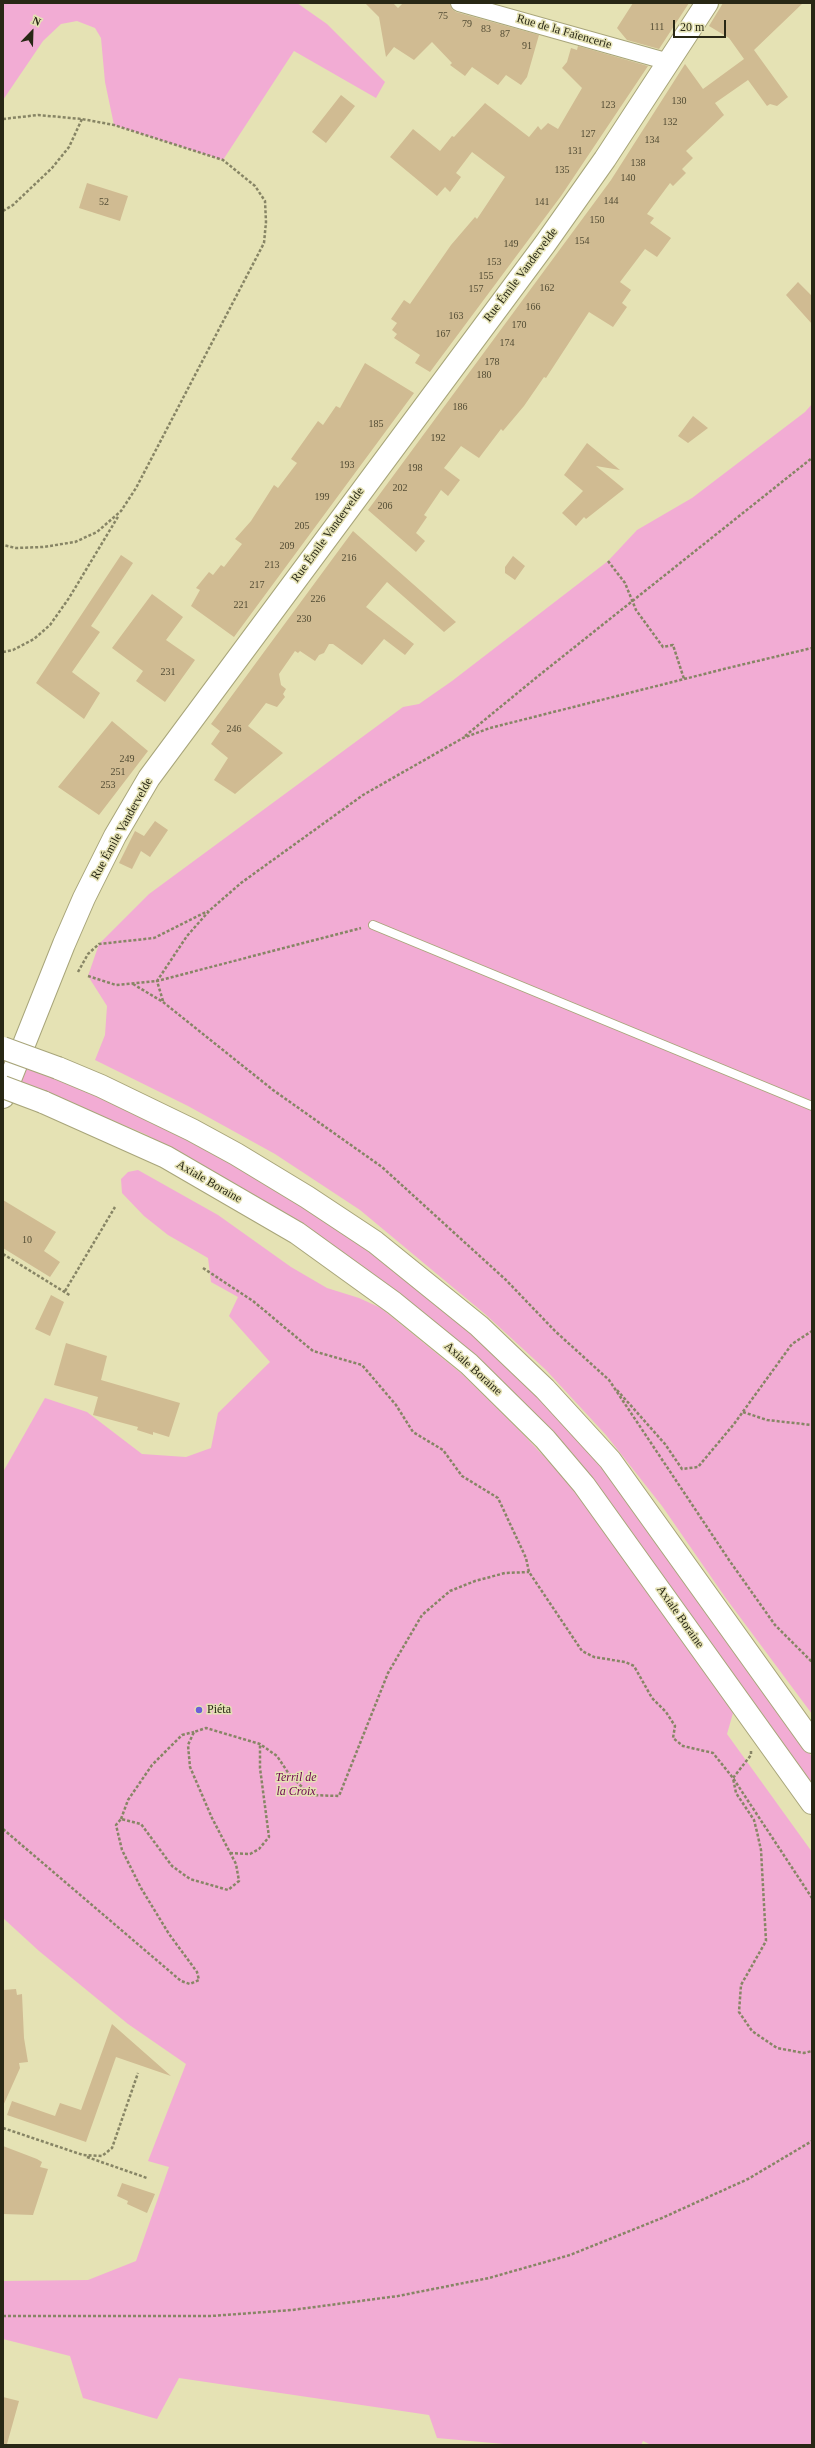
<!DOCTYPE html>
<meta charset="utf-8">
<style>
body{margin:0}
#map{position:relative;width:815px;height:2448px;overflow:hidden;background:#e5e2b4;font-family:Georgia,serif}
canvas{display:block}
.frame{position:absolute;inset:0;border:4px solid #282715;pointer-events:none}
.north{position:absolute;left:12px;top:12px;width:40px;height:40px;-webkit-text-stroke:3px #e5e2b4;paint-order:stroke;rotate:23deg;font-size:11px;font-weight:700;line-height:16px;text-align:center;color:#282715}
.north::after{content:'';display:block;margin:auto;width:14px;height:18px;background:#282715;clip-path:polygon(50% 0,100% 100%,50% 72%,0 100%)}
.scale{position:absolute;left:673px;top:20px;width:53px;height:18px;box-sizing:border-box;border:2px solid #282715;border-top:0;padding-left:5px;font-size:12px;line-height:14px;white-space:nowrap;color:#282715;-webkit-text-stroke:3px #e5e2b4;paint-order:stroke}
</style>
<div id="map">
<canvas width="815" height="2448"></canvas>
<div class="frame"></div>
<div class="north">N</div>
<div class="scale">20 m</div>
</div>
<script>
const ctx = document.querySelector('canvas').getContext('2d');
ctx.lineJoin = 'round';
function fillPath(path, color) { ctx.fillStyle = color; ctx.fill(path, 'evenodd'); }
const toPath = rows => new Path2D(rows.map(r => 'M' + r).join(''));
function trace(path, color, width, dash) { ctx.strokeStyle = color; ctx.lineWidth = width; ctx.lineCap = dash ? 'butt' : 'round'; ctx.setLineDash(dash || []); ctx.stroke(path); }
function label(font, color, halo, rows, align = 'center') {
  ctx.font = font + ' Georgia,serif'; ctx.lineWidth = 3; ctx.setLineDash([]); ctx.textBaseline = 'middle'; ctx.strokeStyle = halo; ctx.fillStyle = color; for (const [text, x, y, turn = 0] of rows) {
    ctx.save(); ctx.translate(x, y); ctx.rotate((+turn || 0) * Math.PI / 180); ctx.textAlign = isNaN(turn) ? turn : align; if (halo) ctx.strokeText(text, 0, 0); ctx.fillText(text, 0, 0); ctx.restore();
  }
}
fillPath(toPath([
 [3,3,297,3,327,24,385,82,376,98,294,51,223,160,114,125,105,82,101,38,95,28,77,21,61,24,43,41,3,100],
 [812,404,812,1714,725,1597,662,1506,606,1435,546,1370,485,1314,360,1210,275,1154,188,1106,95,1060,105,1035,107,1006,88,976,99,944,149,894,403,707,419,704,452,681,608,561,637,530,692,498,805,412],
 [3,1059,76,1086,167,1128,240,1166,326,1221,399,1273,454,1318,503,1361,576,1436,636,1510,812,1757,812,1787,617,1511,546,1429,319,1236,230,1181,145,1134,3,1075],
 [138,1170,218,1215,291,1267,327,1288,359,1298,381,1308,462,1374,519,1430,570,1484,719,1692,733,1713,727,1734,812,1852,812,2445,651,2445,643,2441,641,2445,515,2445,437,2438,429,2415,179,2378,157,2419,83,2398,70,2356,3,2339,3,2281,88,2280,136,2261,169,2167,148,2161,186,2064,128,2024,39,1951,3,1918,3,1472,45,1398,87,1412,142,1454,186,1457,211,1448,218,1413,270,1362,229,1316,238,1297,211,1282,208,1258,168,1235,144,1216,122,1193,121,1179,128,1172]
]), '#f2acd4');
fillPath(toPath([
 [365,3,393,3,398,8,403,3,450,3,452,9,456,12,539,35,527,77,521,85,506,75,498,85,472,67,465,76,450,65,452,63,432,42,414,60,394,47,386,57,379,17],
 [633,3,689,3,659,49,627,40,617,28],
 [723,3,803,3,754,50,788,97,777,106,770,104,767,106,748,80,715,103,724,115,686,151,693,158,682,169,686,173,673,186,670,183,647,214,654,218,650,223,671,238,657,257,645,249,620,282,631,290,622,303,627,307,613,327,589,312,546,378,544,377,524,406,503,431,501,429,479,458,461,446,444,468,460,480,448,496,441,490,424,515,427,517,416,533,425,541,416,552,368,510,611,180,685,64,703,89,744,59,729,38,709,26],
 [578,46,648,66,561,196,430,372,415,363,420,355,394,338,397,334,392,330,397,323,391,319,404,300,410,304,451,245,475,217,477,219,505,177,472,152,456,173,461,177,450,192,445,187,437,196,390,157,413,129,440,151,452,136,454,137,485,103,529,137,538,126,541,130,548,123,558,129,582,88,562,68,567,62,571,48,577,50],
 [341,95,355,106,326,143,312,132],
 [87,183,128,196,120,221,79,208],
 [798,282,812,296,812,324,786,295],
 [365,363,414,393,234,637,191,606,200,590,196,588,209,572,213,575,221,565,224,567,242,544,235,539,251,521,274,485,278,488,297,463,291,459,318,421,323,425,336,406,340,408],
 [693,416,708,428,688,443,678,436],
 [587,443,620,470,596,466,624,489,586,519,584,517,576,526,562,513,583,491,564,475],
 [353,531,456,622,444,632,387,582,366,607,414,644,405,655,384,639,362,665,333,644,329,644,324,653,319,655,315,661,300,651,298,653,295,651,279,674,281,685,286,689,283,694,285,697,277,707,266,703,248,726,283,753,235,794,214,780,228,758,211,744,220,731,211,724],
 [121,555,133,563,91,626,100,632,72,672,100,693,84,719,36,683],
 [513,556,525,566,515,580,505,573,505,567],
 [152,594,183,617,166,640,195,660,165,702,136,681,143,671,112,648],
 [112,721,148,751,99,815,58,787],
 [155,821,168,830,150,857,141,851,132,869,119,863,135,831,144,836],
 [3,1200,56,1232,44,1251,60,1262,50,1277,3,1248],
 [51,1295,64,1302,50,1336,35,1329],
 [66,1343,107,1356,101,1380,180,1403,169,1437,153,1432,153,1435,137,1430,138,1427,93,1415,98,1397,54,1385],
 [16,1989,17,1995,22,1994,24,2038,28,2062,19,2063,20,2068,3,2106,3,1990],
 [112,2024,171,2076,116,2057,86,2142,7,2115,12,2101,55,2116,60,2103,81,2110],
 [3,2146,37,2159,42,2162,40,2167,48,2169,33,2215,3,2214],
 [122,2183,155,2194,147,2213,127,2204,128,2201,117,2196],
 [3,2397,19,2401,7,2444,3,2444]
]), '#d0bb92');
const lane = toPath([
 [373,925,812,1106]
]);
const street = toPath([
 [459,3,669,62]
]);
const secondary = toPath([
 [3,1097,64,944,84,898,115,836,149,778,545,244,605,159,707,3]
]);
const highway = toPath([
 [58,1068,101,1086,192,1130,236,1154,307,1197,375,1242,479,1326,545,1389,610,1460,812,1742],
 [43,1102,166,1157,297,1233,394,1303,469,1364,545,1439,584,1485,812,1803]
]);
trace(lane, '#a8a57a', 10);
trace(street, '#a8a57a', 18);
trace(secondary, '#a8a57a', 24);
trace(highway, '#a8a57a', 24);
trace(toPath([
 [3,119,38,115,82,119,114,125,223,160,255,186,265,201,266,222,264,243,136,488,121,511,97,532,75,542,43,547,16,548,3,545],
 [3,211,13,205,52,168,69,147,82,119],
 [608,561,625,583,636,610,663,647,673,645,684,679],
 [3,652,13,650,34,639,50,625,69,598,119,515],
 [465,736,537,677,812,458],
 [78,972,88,954,99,944,154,938,208,911],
 [88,976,116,985,157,981,187,936,210,910,241,883,363,795,463,738,490,728,728,668,812,648],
 [133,984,163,1002,273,1090,382,1167,506,1280,555,1331,609,1380,729,1560,775,1625,812,1662],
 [163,1001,157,981,361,928],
 [3,1254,71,1296],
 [203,1268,253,1301,313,1351,362,1365,396,1405,413,1432,443,1450,462,1476,498,1498,526,1558,529,1572,582,1651,594,1657,625,1662,634,1666,652,1698,666,1712,675,1726,673,1738,683,1746,713,1753,733,1778,812,1898],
 [65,1291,115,1207],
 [617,1390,665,1444,682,1469,698,1467,734,1424,792,1344,812,1331],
 [743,1412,767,1420,812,1425],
 [751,1751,751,1755,733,1778,736,1793,754,1820,757,1832,761,1850,766,1941,741,1985,739,2012,752,2031,777,2048,804,2053,812,2051],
 [121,1819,128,1800,152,1765,182,1735,194,1732],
 [3,1829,181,1981,190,1984,199,1980,197,1972,169,1934,141,1888,122,1850,116,1825,121,1819,141,1824,172,1866,190,1879,228,1890,239,1881,236,1864,212,1818,190,1767,188,1745,194,1732,206,1728,260,1744,277,1756,289,1774,310,1795,339,1796,388,1673,422,1615,450,1591,475,1581,505,1573,529,1572],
 [230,1853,250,1854,259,1849,269,1837,260,1768,260,1745],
 [3,2128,83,2155,102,2156,112,2148,138,2073],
 [87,2157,147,2178],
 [3,2316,211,2316,292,2310,398,2296,489,2278,570,2255,662,2218,748,2179,812,2141]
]), '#878565', 2.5, [3, 2]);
trace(lane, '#fff', 8);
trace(street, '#fff', 16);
trace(secondary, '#fff', 22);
trace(highway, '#fff', 22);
const highwayBridge = toPath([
 [3,1048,58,1068],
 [3,1087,43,1102]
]);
trace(highwayBridge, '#a8a57a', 24, []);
trace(highwayBridge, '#fff', 22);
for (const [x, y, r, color] of [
 [199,1710,4,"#6d5fd9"]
]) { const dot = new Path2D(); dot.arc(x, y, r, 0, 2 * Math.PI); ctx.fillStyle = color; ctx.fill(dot); trace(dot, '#e5e2b4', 1.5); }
label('10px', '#524c34', null, [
 ["75",443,16],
 ["79",467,24],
 ["111",657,27],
 ["83",486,29],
 ["87",505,34],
 ["91",527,46],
 ["130",679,101],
 ["123",608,105],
 ["132",670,122],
 ["127",588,134],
 ["134",652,140],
 ["131",575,151],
 ["138",638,163],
 ["135",562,170],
 ["140",628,178],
 ["144",611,201],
 ["52",104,202],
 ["141",542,202],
 ["150",597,220],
 ["154",582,241],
 ["149",511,244],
 ["153",494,262],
 ["155",486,276],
 ["162",547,288],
 ["157",476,289],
 ["166",533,307],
 ["163",456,316],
 ["170",519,325],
 ["167",443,334],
 ["174",507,343],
 ["178",492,362],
 ["180",484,375],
 ["186",460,407],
 ["185",376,424],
 ["192",438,438],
 ["193",347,465],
 ["198",415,468],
 ["202",400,488],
 ["199",322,497],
 ["206",385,506],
 ["205",302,526],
 ["209",287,546],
 ["216",349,558],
 ["213",272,565],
 ["217",257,585],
 ["226",318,599],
 ["221",241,605],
 ["230",304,619],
 ["231",168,672],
 ["246",234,729],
 ["249",127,759],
 ["251",118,772],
 ["253",108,785],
 ["10",27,1240]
]);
label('12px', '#282715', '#e5e2b4', [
 ["Rue de la Faïencerie",564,32,16],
 ["Rue Émile Vandervelde",521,275,-53],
 ["Rue Émile Vandervelde",328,535,-54],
 ["Rue Émile Vandervelde",122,829,-61],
 ["Axiale Boraine",209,1182,30],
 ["Axiale Boraine",473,1369,42],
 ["Axiale Boraine",680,1617,55]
]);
label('12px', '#282715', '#e5e2b4', [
 ["Piéta",207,1710]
], 'left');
label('italic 12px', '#6e0550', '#e5e2b4', [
 ["Terril de",296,1778],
 ["la Croix",296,1792]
]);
</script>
